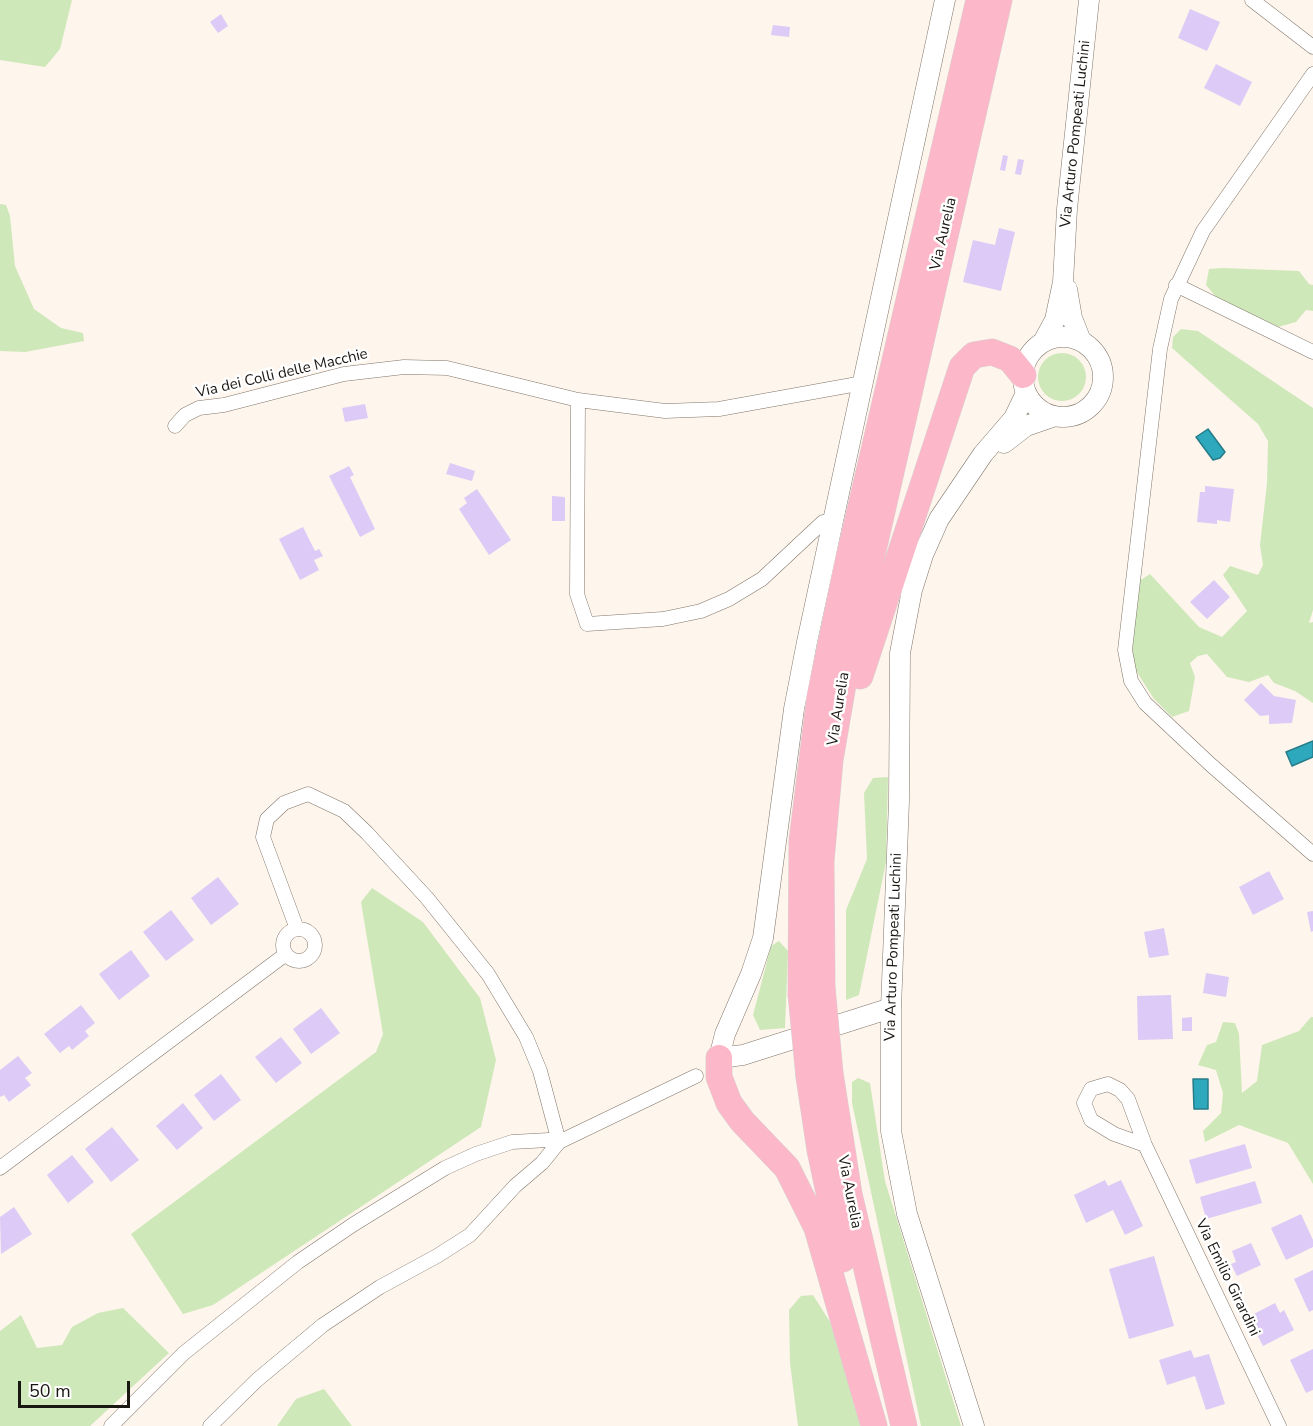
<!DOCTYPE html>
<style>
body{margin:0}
#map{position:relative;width:1313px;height:1426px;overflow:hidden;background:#fef5ec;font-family:"Nunito Sans",sans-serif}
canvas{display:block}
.scale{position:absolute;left:18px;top:1381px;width:112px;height:27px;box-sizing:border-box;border:3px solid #1a1612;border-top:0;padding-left:8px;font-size:18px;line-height:21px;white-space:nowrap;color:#1a1612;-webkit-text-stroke:4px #fff;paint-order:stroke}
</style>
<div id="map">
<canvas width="1313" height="1426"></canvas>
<div class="scale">50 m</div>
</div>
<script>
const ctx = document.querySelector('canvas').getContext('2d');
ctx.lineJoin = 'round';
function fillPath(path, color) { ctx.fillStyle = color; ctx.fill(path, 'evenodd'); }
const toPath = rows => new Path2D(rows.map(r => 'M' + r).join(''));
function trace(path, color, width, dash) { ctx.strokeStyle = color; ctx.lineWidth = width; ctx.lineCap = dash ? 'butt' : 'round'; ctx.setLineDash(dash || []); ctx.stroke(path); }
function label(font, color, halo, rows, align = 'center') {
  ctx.font = font + ' "Nunito Sans",sans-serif'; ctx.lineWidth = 5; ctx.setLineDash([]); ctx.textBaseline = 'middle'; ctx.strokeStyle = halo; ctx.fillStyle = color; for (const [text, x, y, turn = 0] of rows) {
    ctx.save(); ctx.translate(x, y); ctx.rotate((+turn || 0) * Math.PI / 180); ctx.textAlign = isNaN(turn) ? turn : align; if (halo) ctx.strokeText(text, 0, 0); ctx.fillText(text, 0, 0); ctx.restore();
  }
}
fillPath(toPath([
 [0,0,72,0,60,49,45,67,0,60],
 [0,204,6,205,10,216,15,266,34,309,61,328,83,333,84,341,25,352,0,351],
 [1223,268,1299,271,1309,284,1313,285,1313,311,1306,310,1296,322,1278,327,1217,298,1206,285,1209,269],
 [1181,329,1198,331,1313,408,1313,610,1309,623,1313,622,1313,703,1295,691,1274,683,1268,675,1249,682,1227,677,1207,654,1198,656,1190,663,1195,677,1189,711,1172,717,1154,699,1133,666,1132,653,1139,581,1150,574,1199,627,1222,637,1247,611,1223,575,1230,566,1258,575,1263,565,1260,545,1267,483,1268,441,1258,424,1172,348,1173,337],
 '1038 377a24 24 0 1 1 48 0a24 24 0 1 1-48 0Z',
 [888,777,886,862,859,995,846,1000,846,910,867,859,864,793,873,778],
 [372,888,423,922,480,998,496,1060,481,1127,213,1305,183,1314,131,1234,376,1052,383,1034,361,902],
 [779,941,788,951,785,1028,760,1030,753,1015,771,946],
 [1311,1017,1313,1017,1313,1184,1288,1143,1239,1125,1205,1142,1203,1131,1221,1113,1223,1093,1216,1070,1198,1065,1207,1045,1216,1042,1223,1022,1235,1023,1239,1034,1242,1093,1257,1081,1262,1045,1299,1031],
 [858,1078,870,1083,885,1181,961,1426,921,1426,852,1103,852,1082],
 [813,1295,837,1333,862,1426,798,1426,790,1363,789,1310,801,1296],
 [123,1308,169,1353,90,1426,0,1426,0,1331,21,1315,37,1348,62,1345,72,1327,98,1313],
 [324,1389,352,1426,277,1426,296,1399]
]), '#cfe8b9');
const water = toPath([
 [1208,429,1225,452,1220,458,1213,460,1196,437,1208,429],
 [1313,741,1313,757,1292,766,1286,752,1313,741],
 [1193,1079,1208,1079,1208,1109,1194,1109,1193,1079]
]);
fillPath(water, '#2da8bc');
trace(water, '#277c89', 1.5);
fillPath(toPath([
 [1190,9,1220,22,1207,51,1178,38],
 [221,14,228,26,218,33,210,22],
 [773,25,790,27,789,37,771,35],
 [1216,64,1252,82,1240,106,1204,88],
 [1003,155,1008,156,1005,171,1000,170],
 [1018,159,1024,160,1021,175,1015,174],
 [999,228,1015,232,1001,291,963,282,973,240,995,245],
 [365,404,368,418,345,422,342,408],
 [450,463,475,471,472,481,446,474],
 [349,466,354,475,350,477,375,529,360,537,329,476],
 [1205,486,1234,489,1230,522,1217,520,1217,524,1197,522,1200,492,1205,492],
 [477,489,511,540,489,555,459,509,467,503,464,498],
 [552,496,565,497,565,521,552,521],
 [303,527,315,551,319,549,323,556,314,560,319,570,300,580,279,539],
 [1214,580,1230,597,1207,619,1190,602],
 [1261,683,1274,696,1296,700,1292,723,1269,724,1269,715,1260,716,1244,700],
 [1269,871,1284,899,1253,915,1239,887],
 [218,877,239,904,211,925,191,898],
 [171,910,194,940,166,961,143,932],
 [1313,911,1313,931,1311,932,1307,912],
 [1164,928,1169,955,1149,958,1144,932],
 [131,950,150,976,119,1000,99,974],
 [1206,973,1229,977,1226,997,1203,993],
 [1171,995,1173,1039,1138,1040,1137,996],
 [81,1005,95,1023,85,1031,89,1036,72,1050,69,1046,60,1053,44,1034],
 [321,1008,340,1033,311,1054,293,1029],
 [1192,1017,1192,1031,1182,1031,1182,1018],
 [281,1037,302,1063,276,1083,255,1057],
 [18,1056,32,1073,25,1078,31,1085,9,1102,4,1095,0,1097,0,1070],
 [221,1074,241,1100,214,1121,194,1095],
 [183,1103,203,1128,177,1150,156,1126],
 [112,1127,139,1160,111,1182,85,1149],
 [1245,1144,1252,1168,1196,1184,1189,1160],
 [72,1155,94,1182,68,1203,47,1175],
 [1105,1180,1108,1186,1121,1180,1143,1226,1125,1235,1113,1210,1086,1223,1074,1195],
 [1255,1181,1262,1203,1206,1219,1200,1197],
 [14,1207,32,1234,1,1254,0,1217],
 [1301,1214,1313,1240,1313,1247,1286,1260,1271,1228],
 [1251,1243,1261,1265,1237,1276,1231,1264,1236,1262,1232,1251],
 [1154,1256,1174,1326,1129,1339,1109,1269],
 [1313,1270,1313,1310,1309,1312,1294,1279],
 [1275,1303,1280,1313,1284,1310,1294,1330,1263,1346,1248,1317],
 [1313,1349,1313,1390,1306,1393,1290,1360],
 [1191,1350,1194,1358,1209,1354,1225,1404,1206,1410,1195,1376,1167,1385,1159,1360]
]), '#decaf6');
const street = toPath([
 [1252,0,1313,47],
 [1313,74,1203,231,1171,299,1160,349,1125,650,1131,681,1145,703,1211,765,1313,854],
 [1176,285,1313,352],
 [578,400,577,594,587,624,663,619,701,611,729,599,762,579,823,522,833,522],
 [175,426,185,415,199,408,224,405,344,374,404,367,447,368,578,400,665,411,719,409,863,383],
 '283 945a16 16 0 1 1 32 0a16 16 0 1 1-32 0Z',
 [1145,1145,1114,1134,1091,1120,1084,1103,1091,1089,1108,1084,1120,1090,1128,1099,1145,1145,1279,1426],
 [0,1168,286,954],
 [111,1426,184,1353,298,1262,354,1224,445,1168,476,1154,512,1142,549,1140,559,1142,696,1076],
 [210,1426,257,1380,323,1325,380,1287,437,1256,470,1235,515,1186,542,1163,559,1142,540,1071,526,1037,488,974,427,898,367,833,344,811,308,794,284,803,267,819,263,837,297,929]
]);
const secondary = toPath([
 [1067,289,1072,318,1081,341],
 '1023 377a40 40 0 1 1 80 0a40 40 0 1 1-80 0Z',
 [1043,342,1055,320,1063,282,1067,209,1089,0],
 [1004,443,1026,426,1055,416],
 [891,1008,743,1055,719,1058,725,1034,751,974,763,938,794,709,807,642,945,0],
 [974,1426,907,1214,891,1131,891,1008,899,801,900,653,912,590,923,555,939,519,983,454,1014,418,1026,393]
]);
const highway = toPath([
 [860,676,962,367,974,355,992,352,1010,359,1023,375],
 [822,987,821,861,830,760,845,673,999,0],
 [801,994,802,841,820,696,848,562,979,0],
 [719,1058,719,1077,729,1103,742,1121,787,1168,817,1228,874,1426],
 [830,1073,849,1194,904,1426],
 [809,1077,820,1150,843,1259]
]);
trace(street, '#80766b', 15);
trace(secondary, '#80766b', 21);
trace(highway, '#d6d5d4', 27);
trace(street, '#fff', 14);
trace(secondary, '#fff', 20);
trace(highway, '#fcb7c9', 26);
const highwayBridge = toPath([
 [822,987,830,1073],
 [801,994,809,1077]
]);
trace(highwayBridge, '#d6d5d4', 27, []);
trace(highwayBridge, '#fcb7c9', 26);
label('15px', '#1a1612', '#fff', [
 ["Via Arturo Pompeati Luchini",1076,134,-84],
 ["Via Aurelia",944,234,-77],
 ["Via dei Colli delle Macchie",282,374,-13],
 ["Via Aurelia",839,709,-81],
 ["Via Arturo Pompeati Luchini",894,947,-88],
 ["Via Aurelia",849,1192,79],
 ["Via Emilio Girardini",1227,1278,64]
]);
</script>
